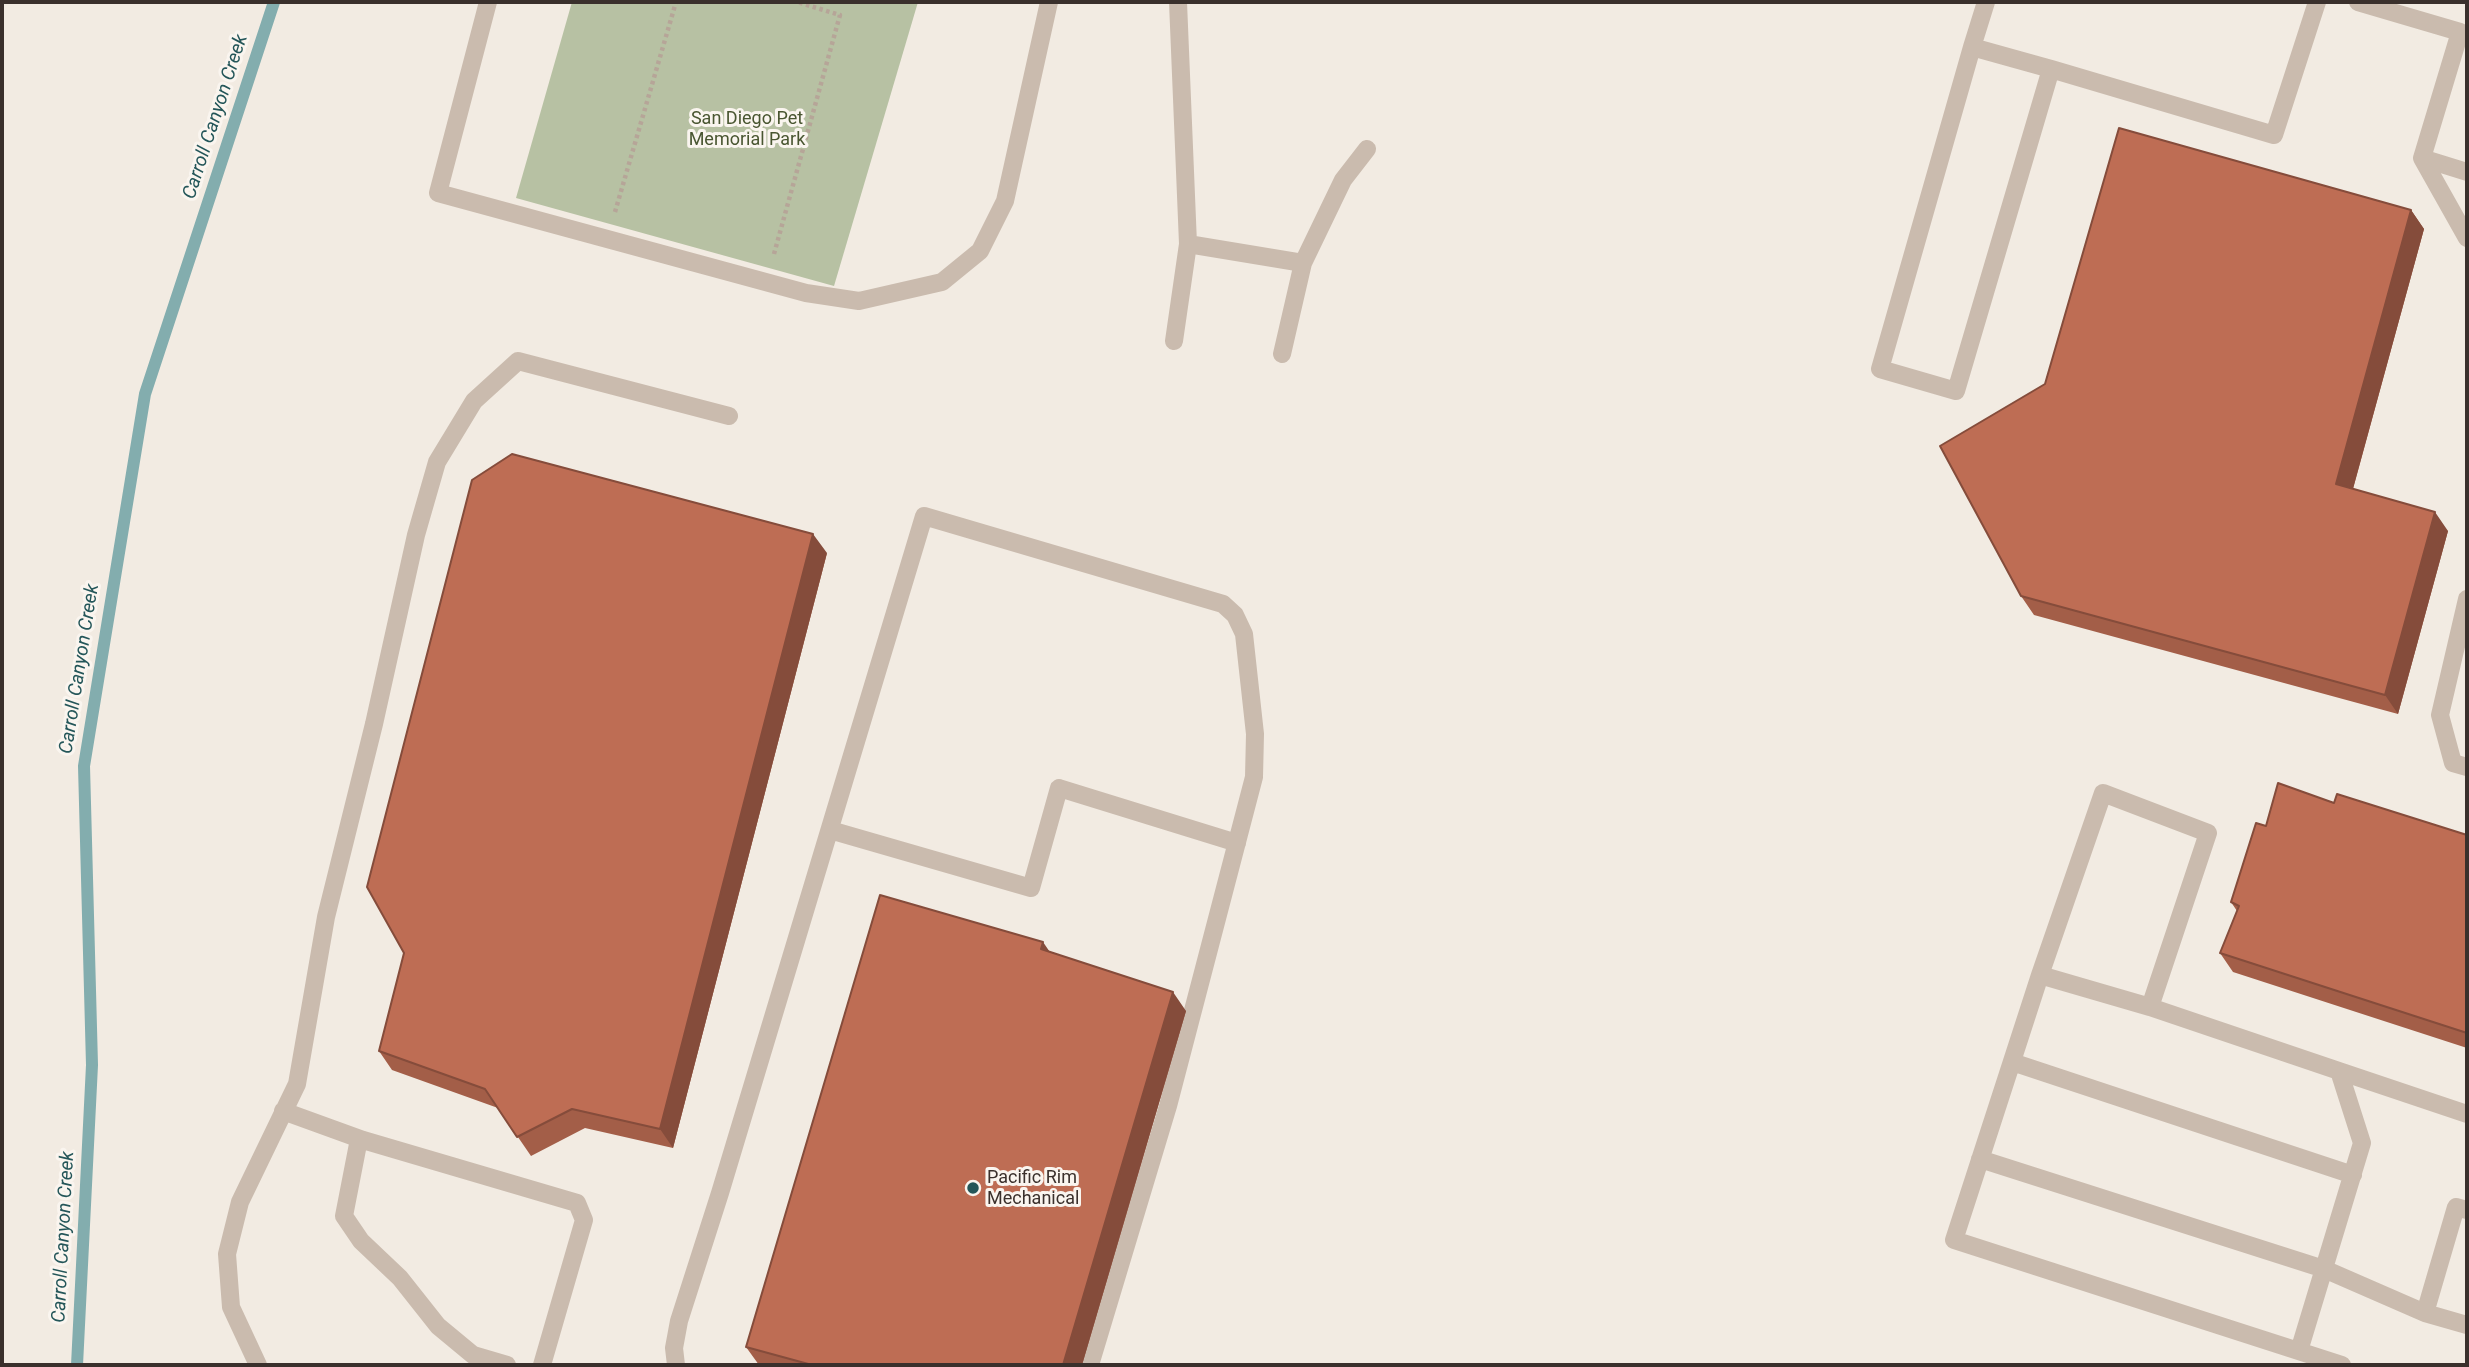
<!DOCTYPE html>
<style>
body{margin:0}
#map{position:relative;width:2469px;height:1367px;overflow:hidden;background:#f2ebe2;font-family:Roboto,sans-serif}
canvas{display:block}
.frame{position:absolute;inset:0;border:4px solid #3a302c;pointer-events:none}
</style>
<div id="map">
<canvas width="2469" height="1367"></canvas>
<div class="frame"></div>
</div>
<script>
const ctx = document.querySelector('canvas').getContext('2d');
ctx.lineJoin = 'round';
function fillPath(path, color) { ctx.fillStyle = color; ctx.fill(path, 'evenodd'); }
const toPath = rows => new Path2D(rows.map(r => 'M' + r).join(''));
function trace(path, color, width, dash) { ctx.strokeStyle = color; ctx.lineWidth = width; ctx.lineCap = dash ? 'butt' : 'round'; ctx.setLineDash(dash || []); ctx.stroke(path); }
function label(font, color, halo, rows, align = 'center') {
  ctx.font = font + ' Roboto,sans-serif'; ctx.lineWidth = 6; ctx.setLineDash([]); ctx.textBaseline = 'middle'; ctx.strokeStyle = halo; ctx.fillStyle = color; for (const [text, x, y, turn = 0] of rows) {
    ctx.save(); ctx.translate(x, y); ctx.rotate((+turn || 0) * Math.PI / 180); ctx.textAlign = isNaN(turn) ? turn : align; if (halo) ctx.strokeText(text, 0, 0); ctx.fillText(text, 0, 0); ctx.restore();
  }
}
fillPath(toPath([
 [572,2,918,2,834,286,516,198]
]), '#b7c1a3');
trace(toPath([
 [77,1365,92,1065,84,766,145,394,274,2]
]), '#83adae', 12);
trace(toPath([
 [615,212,676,2],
 [774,254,840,15,797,2]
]), '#b6a598', 4.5, [3.5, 3.5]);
trace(toPath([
 [488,2,438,193,806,293,859,301,942,282,980,251,1005,201,1049,2],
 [2358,2,2460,32,2422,158,2467,238],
 [1972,47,2051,69,1956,391,1880,369,1972,47,1986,2],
 [2051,69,2274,135,2317,2],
 [2422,158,2467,172],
 [1188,244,1303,263,1282,354],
 [1303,263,1343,180,1367,149],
 [1174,341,1188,244,1178,2],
 [2467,599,2440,715,2453,763,2467,767],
 [830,830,1031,888,1059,788,1237,843],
 [2040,975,2150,1007],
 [2012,1062,2353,1175],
 [2339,1071,2467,1114],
 [283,1111,363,1140,577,1203,584,1220,542,1365],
 [359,1139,344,1216,361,1241,400,1278,438,1326,473,1355,507,1365],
 [1980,1159,2324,1269,2425,1313],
 [2467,1210,2456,1207,2425,1313,2467,1325],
 [2299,1351,2362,1143,2339,1071,2150,1007,2208,833,2103,793,2040,975,1954,1240,2342,1365],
 [258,1365,231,1307,227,1254,240,1202,297,1084,326,917,374,724,416,535,437,462,474,401,518,361,729,416],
 [676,1365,674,1348,679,1321,720,1193,924,516,1223,604,1235,615,1244,634,1255,734,1254,777,1168,1106,1090,1365]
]), '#cabbae', 18);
fillPath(toPath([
 [2411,210,2424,229,2353,489,2448,531,2398,714,2034,615,2021,596],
 [827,553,673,1148,585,1128,531,1156,498,1108,392,1070,379,1051,404,953],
 [2334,803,2467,835,2467,1048,2233,972,2220,953,2237,911,2231,902,2266,826],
 [1050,952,1186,1011,1082,1365,759,1365,746,1347]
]), '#a35e48');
fillPath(toPath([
 [2411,210,2424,229,2349,503,2336,484],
 [2435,512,2448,531,2398,714,2385,695],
 [813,534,827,553,673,1148,660,1129],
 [1043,942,1056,961,1041,949],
 [1173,992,1186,1011,1082,1365,1063,1365]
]), '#854c3b');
const building = toPath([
 [2119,128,2411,210,2336,484,2435,512,2385,695,2021,596,1940,446,2045,384,2119,128],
 [512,454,813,534,660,1129,572,1109,517,1137,485,1089,379,1051,404,953,367,887,472,480,512,454],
 [2278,783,2334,803,2337,794,2467,835,2467,1033,2220,953,2239,906,2231,902,2256,823,2266,826,2278,783],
 [880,895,1043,942,1041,949,1173,992,1063,1365,812,1365,746,1347,880,895]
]);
fillPath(building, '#be6d54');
trace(building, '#854c3b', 2);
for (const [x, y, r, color] of [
 [973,1188,7,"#245659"]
]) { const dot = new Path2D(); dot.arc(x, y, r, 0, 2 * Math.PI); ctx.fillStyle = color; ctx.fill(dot); trace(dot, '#faf5ef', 2.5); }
label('18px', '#495631', '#faf5ef', [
 ["San Diego Pet",747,119],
 ["Memorial Park",747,140]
]);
label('18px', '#3a302c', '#faf5ef', [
 ["Pacific Rim",987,1178],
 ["Mechanical",987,1199]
], 'left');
label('italic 19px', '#245659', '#faf5ef', [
 ["Carroll Canyon Creek",216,117,-72],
 ["Carroll Canyon Creek",80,669,-81],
 ["Carroll Canyon Creek",64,1237,-87]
]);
</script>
